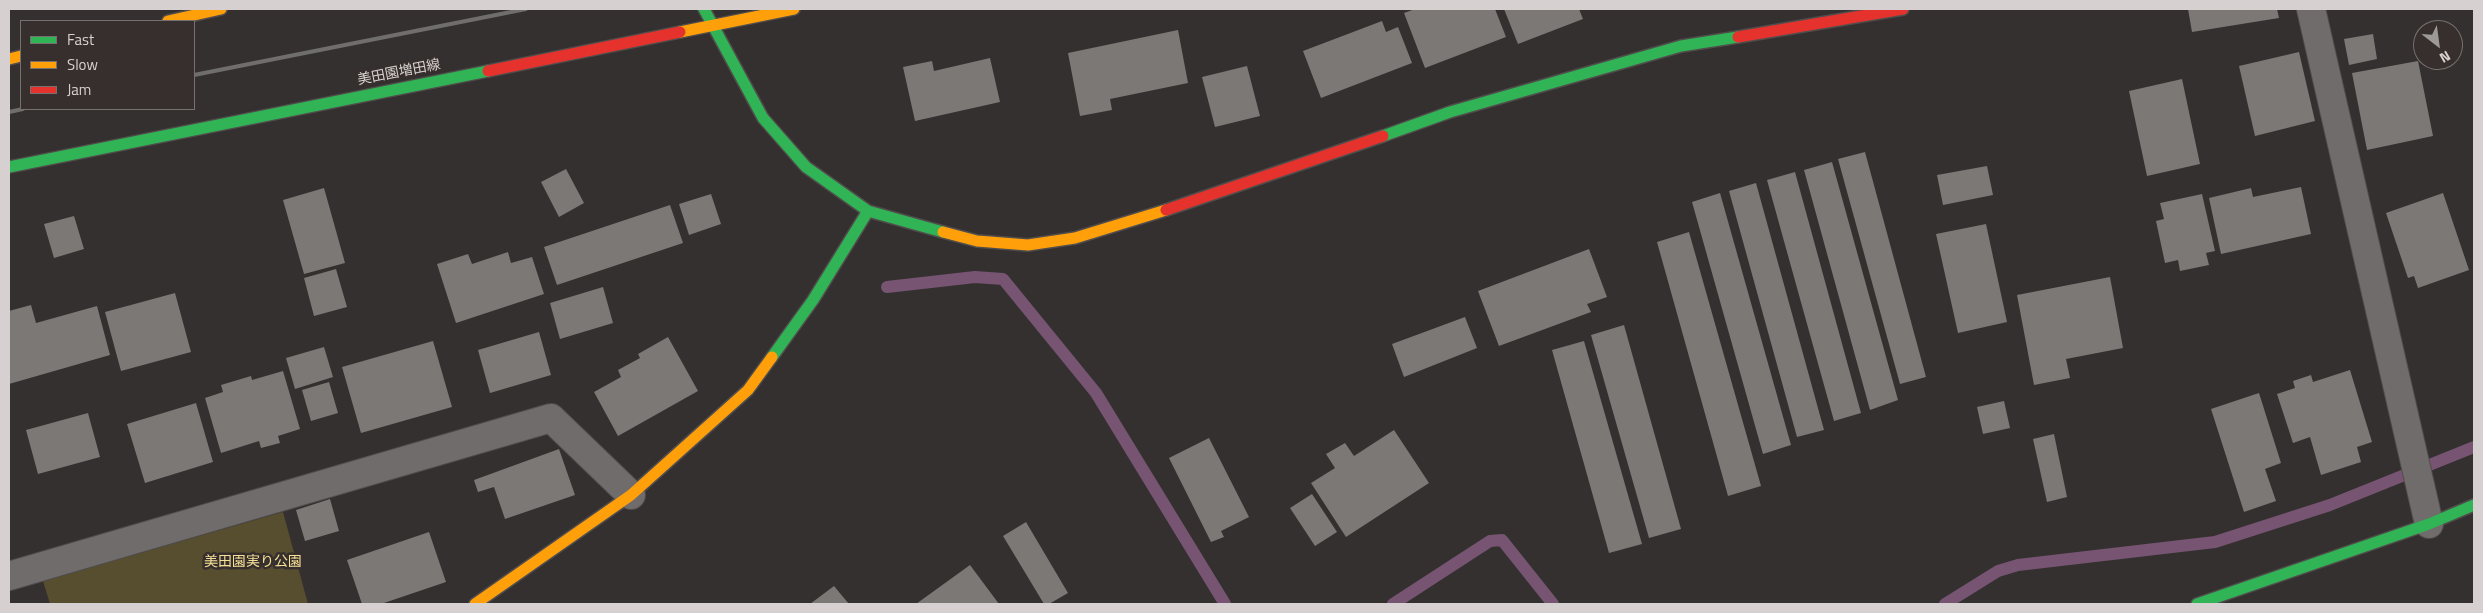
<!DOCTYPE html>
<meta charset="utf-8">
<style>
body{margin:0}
#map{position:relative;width:2483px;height:613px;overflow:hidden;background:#34302f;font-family:"Titillium Web",sans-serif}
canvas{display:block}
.frame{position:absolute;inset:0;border:10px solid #d6d1d0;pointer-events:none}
.legend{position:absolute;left:20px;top:20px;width:175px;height:90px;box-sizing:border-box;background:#362f2d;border:1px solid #76706e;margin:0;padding:6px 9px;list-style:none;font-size:15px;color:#d6d1d0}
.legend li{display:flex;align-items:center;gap:10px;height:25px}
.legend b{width:25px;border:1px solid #76706e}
.north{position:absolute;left:2413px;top:20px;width:50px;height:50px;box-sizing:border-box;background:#362f2d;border:1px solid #76706e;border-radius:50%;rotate:150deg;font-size:14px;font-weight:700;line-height:20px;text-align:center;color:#d6d1d0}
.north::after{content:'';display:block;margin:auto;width:18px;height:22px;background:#9d9998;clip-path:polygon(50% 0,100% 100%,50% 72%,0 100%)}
</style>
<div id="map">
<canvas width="2483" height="613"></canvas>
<div class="frame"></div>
<ul class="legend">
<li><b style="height:6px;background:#30b455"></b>Fast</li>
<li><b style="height:6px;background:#ff9f0a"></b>Slow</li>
<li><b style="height:6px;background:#e5322d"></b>Jam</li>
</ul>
<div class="north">N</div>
</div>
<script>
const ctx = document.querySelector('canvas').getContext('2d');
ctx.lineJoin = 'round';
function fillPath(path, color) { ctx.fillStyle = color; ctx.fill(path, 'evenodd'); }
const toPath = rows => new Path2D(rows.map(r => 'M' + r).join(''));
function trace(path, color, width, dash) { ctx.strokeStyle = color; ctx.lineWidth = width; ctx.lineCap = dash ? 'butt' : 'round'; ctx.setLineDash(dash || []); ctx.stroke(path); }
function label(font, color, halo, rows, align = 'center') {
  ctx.font = font + ' "Titillium Web","Noto Sans JP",sans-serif'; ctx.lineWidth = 5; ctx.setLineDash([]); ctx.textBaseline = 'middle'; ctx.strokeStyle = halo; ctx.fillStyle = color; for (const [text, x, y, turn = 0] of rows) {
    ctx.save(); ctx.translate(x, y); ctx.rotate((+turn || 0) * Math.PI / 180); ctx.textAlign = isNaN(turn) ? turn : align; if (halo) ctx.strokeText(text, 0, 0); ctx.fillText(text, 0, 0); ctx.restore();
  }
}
fillPath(toPath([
 [283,512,308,604,50,604,43,581]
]), '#574d2f');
trace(toPath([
 [887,287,975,277,1003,279,1096,393,1225,604],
 [1393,604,1490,541,1502,540,1553,604],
 [1945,604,1998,571,2018,565,2215,542,2330,505,2474,447]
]), '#765472', 12);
fillPath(toPath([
 [1415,9,1495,9,1506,37,1425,68,1404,13],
 [1504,9,1579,9,1583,19,1518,44],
 [2188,9,2277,9,2279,18,2192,32],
 [1382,21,1386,32,1398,27,1412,63,1321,98,1303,51],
 [1178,30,1188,83,1110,99,1112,110,1080,116,1068,53],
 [2373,34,2377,59,2349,65,2344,39],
 [2299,52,2315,121,2255,136,2239,66],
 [990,58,1000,102,915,121,903,67,932,61,934,71],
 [2418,61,2433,136,2367,150,2352,73],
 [1247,66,1260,116,1215,127,1202,77],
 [2182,79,2200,164,2147,176,2129,91],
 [1865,152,1926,377,1900,384,1838,159],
 [1832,162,1898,400,1870,410,1804,170],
 [1987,166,1993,195,1943,205,1937,175],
 [566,169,584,203,559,217,541,182],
 [1795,172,1861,413,1834,421,1767,180],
 [1756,183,1824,430,1797,437,1729,191],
 [2301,187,2311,234,2221,254,2209,198,2251,188,2253,197],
 [324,188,345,263,304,274,283,200],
 [1720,193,1791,445,1763,454,1692,202],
 [2443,193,2469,270,2418,288,2414,276,2408,278,2386,213],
 [711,194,721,224,689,235,679,204],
 [2202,194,2215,251,2206,253,2209,265,2180,271,2178,260,2165,263,2156,221,2164,219,2160,203],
 [670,205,683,243,557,285,544,247],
 [74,216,84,249,54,258,44,224],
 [1986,224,2007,322,1958,333,1936,234],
 [1689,232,1761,486,1728,496,1657,242],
 [1589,249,1607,297,1587,304,1591,312,1499,346,1478,291],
 [508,252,511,263,532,257,544,294,456,323,437,264,468,254,472,264],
 [336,269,347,307,314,316,304,278],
 [2110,277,2123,348,2066,359,2070,378,2034,385,2017,295],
 [603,287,613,323,560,339,550,303],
 [175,293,191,352,121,371,105,312],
 [31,305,36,323,97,306,110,355,9,384,9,311],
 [1465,317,1477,348,1404,377,1392,344],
 [1624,325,1681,529,1649,538,1591,335],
 [539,332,551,375,490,393,478,350],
 [668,337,698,391,618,436,594,392,621,377,618,370,640,358,638,354],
 [433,341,452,407,361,433,342,367],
 [1584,341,1642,544,1609,553,1552,350],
 [324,347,333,377,295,389,286,358],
 [2350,370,2372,442,2357,447,2361,462,2321,475,2310,437,2293,443,2277,394,2295,388,2293,381,2311,375,2313,382],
 [283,371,300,429,278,436,280,443,261,448,259,441,221,453,205,398,223,392,221,385,251,376,252,380],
 [329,382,338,413,311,421,302,390],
 [2259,393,2281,463,2265,469,2276,501,2244,512,2211,409],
 [2004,401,2010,428,1983,434,1977,407],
 [196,403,213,462,145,483,127,424],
 [88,413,100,457,38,474,26,430],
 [1394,430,1429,483,1346,537,1311,483,1335,468,1326,454,1345,443,1354,456],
 [2054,434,2067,497,2047,502,2033,439],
 [1209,438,1249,517,1221,531,1224,537,1211,542,1169,458],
 [559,449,575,495,505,519,494,487,478,492,474,480],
 [1312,494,1337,532,1315,546,1290,508],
 [330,499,339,531,305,541,296,510],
 [1026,522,1068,593,1049,604,1044,604,1003,536],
 [429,532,446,582,381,604,362,604,347,560],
 [970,565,999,604,916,604],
 [834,586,849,604,810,604]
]), '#7b7876');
const street = toPath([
 [2311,9,2429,524],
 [9,576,551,418,631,495]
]);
const fast = toPath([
 [704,9,763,118,806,167,868,211,943,232],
 [1383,136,1450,112,1681,46,1738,37],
 [9,167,488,71],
 [772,357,813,300,868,211],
 [2197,604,2429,524,2474,505]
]);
const slow = toPath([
 [168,21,221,9],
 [680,32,794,9],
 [9,59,21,56],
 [943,232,977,241,1028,245,1075,238,1166,210],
 [475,604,631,495,748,390,772,357]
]);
const jam = toPath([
 [1738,37,1903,9],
 [488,71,680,32],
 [1166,210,1383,136]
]);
trace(street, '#504d4c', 30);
trace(fast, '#504d4c', 14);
trace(slow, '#504d4c', 14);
trace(jam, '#504d4c', 14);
trace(street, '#6f6c6b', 28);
trace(fast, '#30b455', 11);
trace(slow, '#ff9f0a', 11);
trace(jam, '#e5322d', 11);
trace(toPath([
 [194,75,526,9],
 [9,112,23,109]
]), '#706d6d', 4);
label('14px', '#d6d1d0', '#362f2d', [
 ["美田園増田線",399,73,-11]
]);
label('14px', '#f5e095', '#362f2d', [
 ["美田園実り公園",253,563]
]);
</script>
